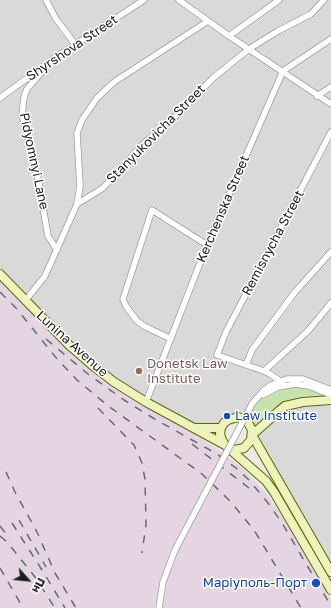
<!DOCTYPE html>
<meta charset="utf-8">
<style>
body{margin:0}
#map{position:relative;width:331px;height:608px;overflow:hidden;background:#eceae3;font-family:"Golos Text",sans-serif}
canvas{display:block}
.north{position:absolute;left:8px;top:560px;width:40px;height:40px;-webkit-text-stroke:3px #fff;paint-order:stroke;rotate:117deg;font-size:11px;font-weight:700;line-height:16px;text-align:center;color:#1c1c1c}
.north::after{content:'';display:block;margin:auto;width:14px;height:18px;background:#1c1c1c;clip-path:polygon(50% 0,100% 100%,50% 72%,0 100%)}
</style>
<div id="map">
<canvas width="331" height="608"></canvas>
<div class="north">Пн</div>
</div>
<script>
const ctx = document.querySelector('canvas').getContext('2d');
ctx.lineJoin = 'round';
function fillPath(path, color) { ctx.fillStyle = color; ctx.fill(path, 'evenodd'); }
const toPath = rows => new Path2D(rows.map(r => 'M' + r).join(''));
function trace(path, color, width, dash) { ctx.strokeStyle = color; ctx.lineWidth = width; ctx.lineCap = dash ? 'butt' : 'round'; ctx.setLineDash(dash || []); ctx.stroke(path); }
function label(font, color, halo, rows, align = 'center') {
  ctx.font = font + ' "Golos Text",sans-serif'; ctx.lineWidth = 3; ctx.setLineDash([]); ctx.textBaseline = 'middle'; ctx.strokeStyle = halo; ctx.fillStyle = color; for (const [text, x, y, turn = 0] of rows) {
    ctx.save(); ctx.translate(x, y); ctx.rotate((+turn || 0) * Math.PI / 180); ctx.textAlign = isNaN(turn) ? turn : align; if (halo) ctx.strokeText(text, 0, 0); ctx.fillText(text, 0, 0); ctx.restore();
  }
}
fillPath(toPath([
 [0,0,331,0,331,566,243,417,220,426,196,426,143,396,117,380,93,362,71,342,0,269]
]), '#dad9d9');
fillPath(toPath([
 [0,279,66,347,196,434,239,465,266,493,287,523,331,600,331,608,0,608]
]), '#e5d5e2');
fillPath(toPath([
 [294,387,311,390,325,395,302,397,283,402,277,406,257,424,251,424,247,419,255,405,261,399,276,391]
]), '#c6e2ad');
const street = toPath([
 [46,0,56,19,75,44],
 [179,0,229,36,331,104],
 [229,36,279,0],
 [55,57,27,89,24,97,22,115,37,173,48,236,57,250],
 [53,59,144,0],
 [317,96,331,87],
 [0,98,45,65],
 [77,204,103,188,143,144,178,114,213,78,249,49,278,31,311,14,324,0],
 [25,301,45,276,77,204,80,186,77,133,82,120,97,98,114,82,208,21],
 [171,339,144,326,137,321,126,306,123,299,152,210,207,245],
 [246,365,252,350,295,292,331,252],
 [264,371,308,331,331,303],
 [280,381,270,374,264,371,217,355,226,332,331,132],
 [263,395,278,387,295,384,309,386,331,395],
 [146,402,207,245,283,71,331,39],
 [252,404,264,390,271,385,287,379,303,379,331,390]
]);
const secondary = toPath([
 [0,274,69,345,92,365,114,382,146,402,225,445,266,481,274,492,331,590],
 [196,428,221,428],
 [252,435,331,572],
 [252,435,280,410,285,406,303,402,331,400],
 [225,445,222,440,220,434,221,428,224,423,228,420,238,417,247,421,252,430,251,440,244,448,234,450,230,448]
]);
trace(street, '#a0a0a0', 7);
trace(secondary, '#5b6710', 10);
trace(street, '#fff', 5.5);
trace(secondary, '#eef2bb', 8);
trace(toPath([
 [0,292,16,308,58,360,77,380,107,405,202,474,230,501,254,530,301,608],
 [46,339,88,374,124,400,153,418,217,454,236,468,249,480,268,503,282,523,331,606],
 [98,408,134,445,142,463,145,479,146,525,142,553],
 [192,444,249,488],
 [6,472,15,492,37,532,55,573,76,608],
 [19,520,46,567],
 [12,523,42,570,65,608],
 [0,526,10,539],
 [0,536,7,542,35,577,55,608],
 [0,568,23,608]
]), '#6a6a6a', 1.5, [8, 8]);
const streetBridge = toPath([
 [159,608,163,582,175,550,252,404]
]);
trace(streetBridge, '#a0a0a0', 7, []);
trace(streetBridge, '#fff', 5.5);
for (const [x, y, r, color] of [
 [139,371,4,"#8d6e63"],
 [227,416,4,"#1a4fb4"],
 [316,583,5,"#1a4fb4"]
]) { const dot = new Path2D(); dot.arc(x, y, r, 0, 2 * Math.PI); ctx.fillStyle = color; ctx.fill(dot); trace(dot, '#fff', 1.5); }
label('13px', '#1c1c1c', '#fff', [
 ["Shyrshova Street",72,48,-34],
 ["Stanyukovicha Street",156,134,-45],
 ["Pidyomnyi Lane",34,161,78],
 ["Kerchenska Street",223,209,-67],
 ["Remisnycha Street",273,243,-62],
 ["Lunina Avenue",72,344,42]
]);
label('13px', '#785e54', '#fff', [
 ["Donetsk Law",147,364],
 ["Institute",147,379]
], 'left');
label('13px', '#164399', '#fff', [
 ["Law Institute",235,416],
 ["Маріуполь-Порт",307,583,"right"]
], 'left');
</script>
